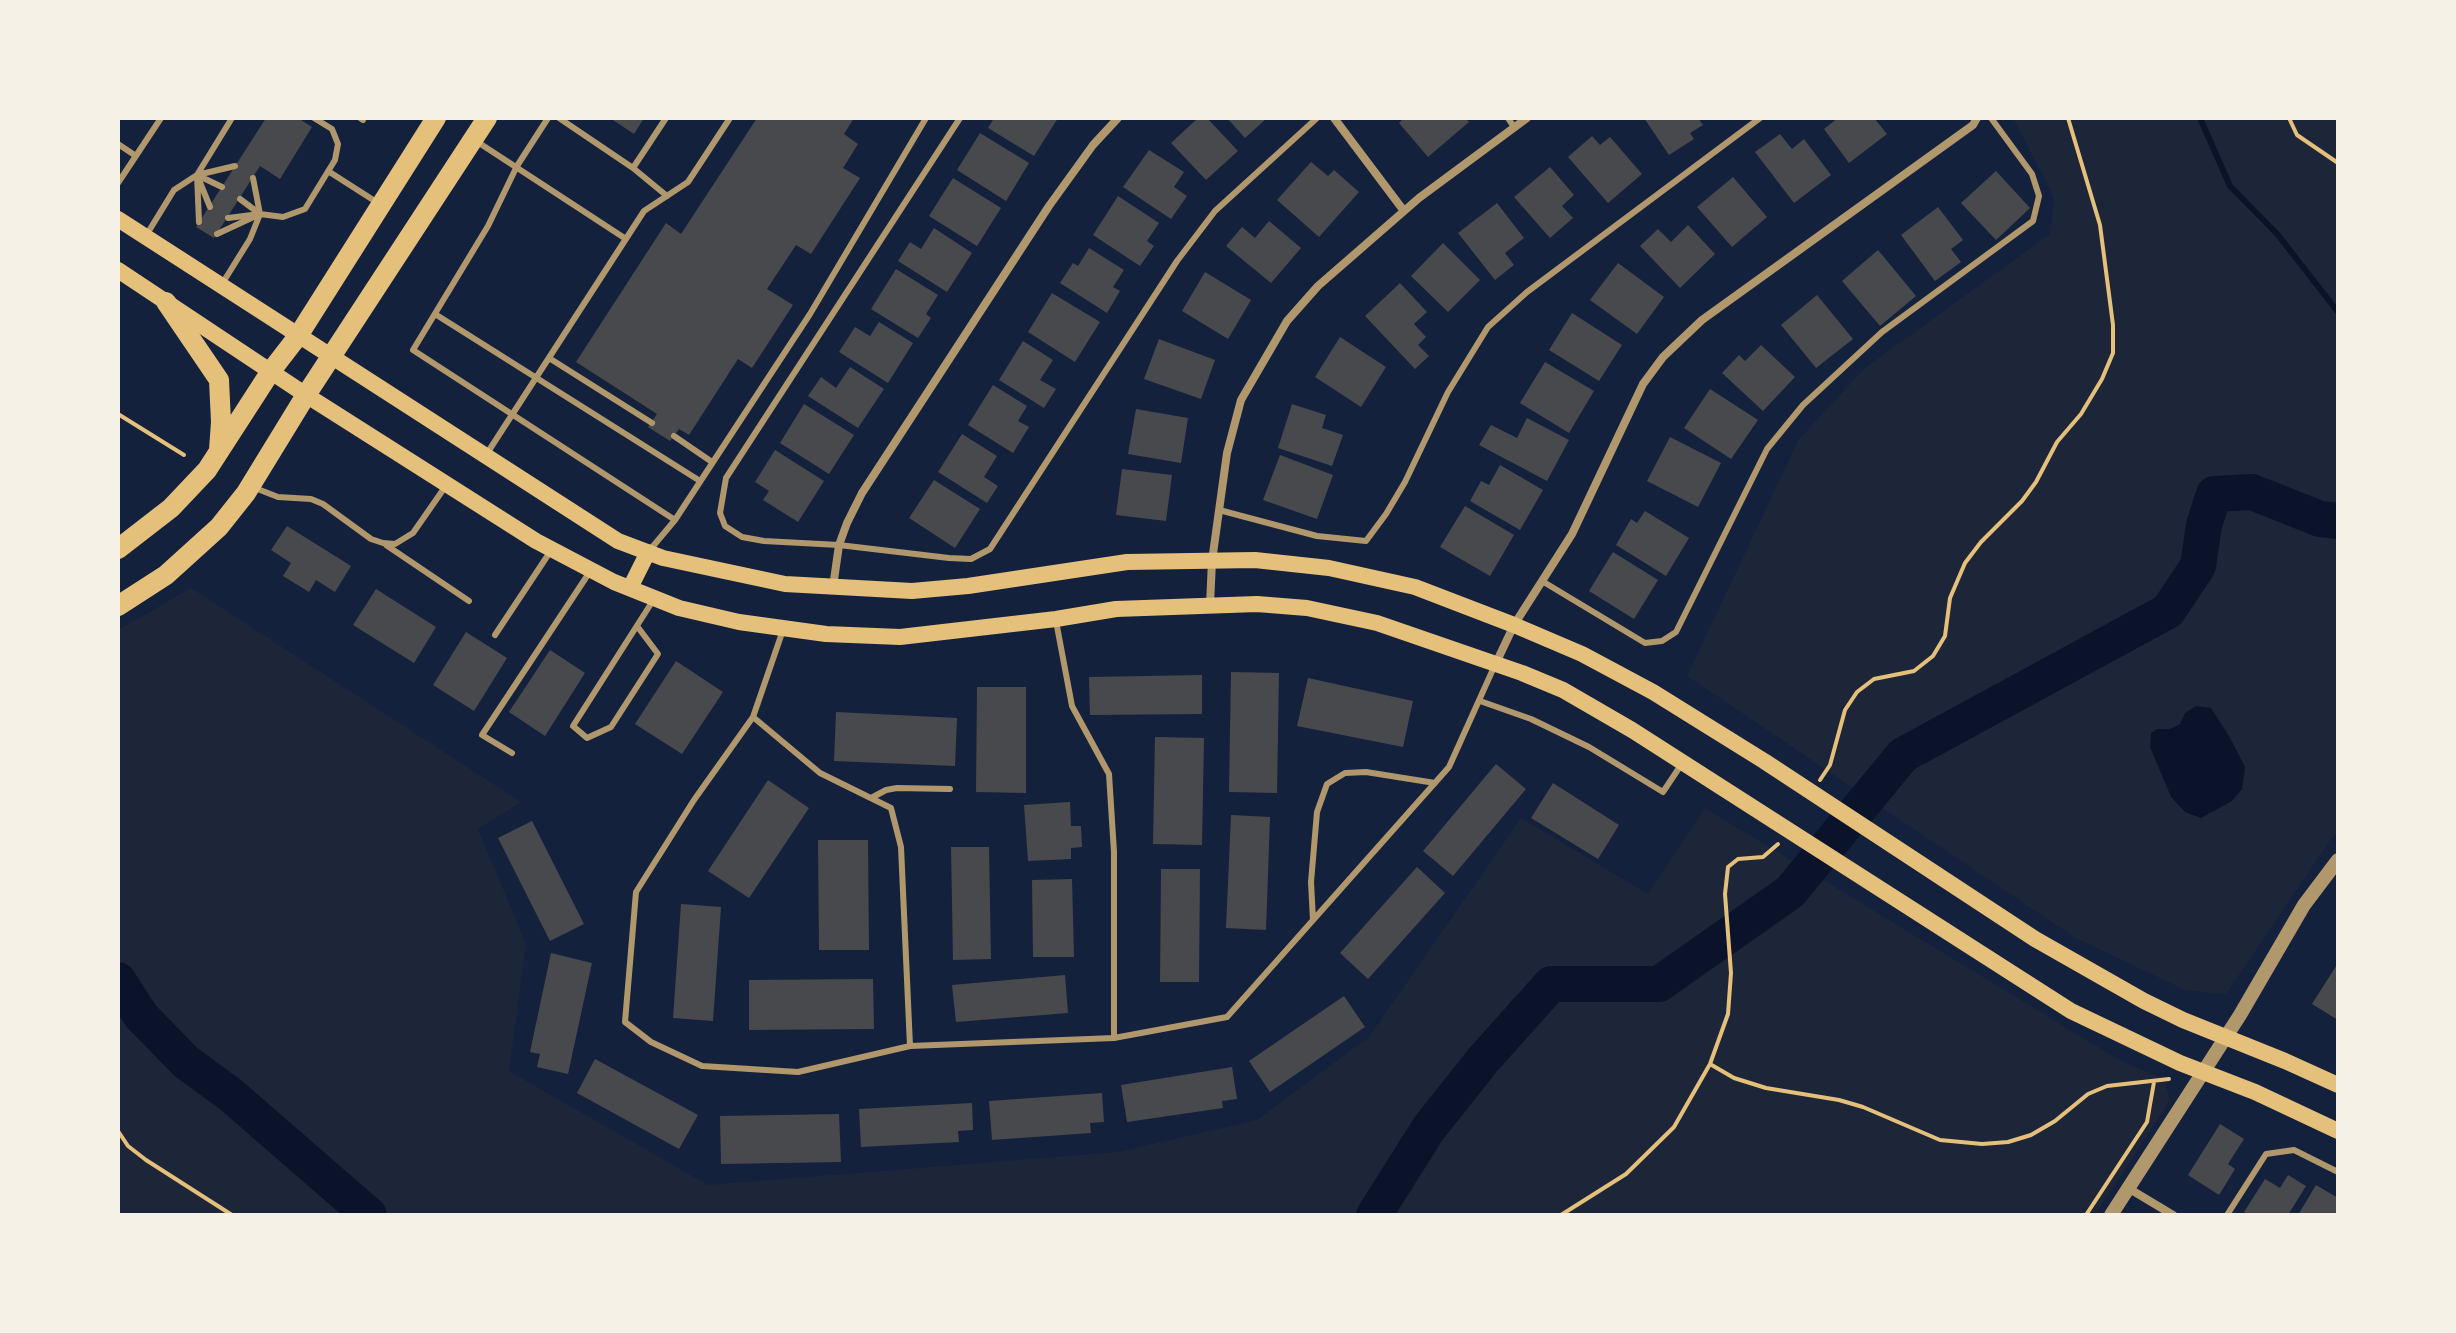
<!DOCTYPE html>
<style>
body{margin:0}
#map{position:relative;width:2456px;height:1333px;overflow:hidden;background:#14213d;font-family:"DejaVu Sans",sans-serif}
canvas{display:block}
.frame{position:absolute;inset:0;border:120px solid #f6f1e7;pointer-events:none}
</style>
<div id="map">
<canvas width="2456" height="1333"></canvas>
<div class="frame"></div>
</div>
<script>
const ctx = document.querySelector('canvas').getContext('2d');
ctx.lineJoin = 'round';
function fillPath(path, color) { ctx.fillStyle = color; ctx.fill(path, 'evenodd'); }
const toPath = rows => new Path2D(rows.map(r => 'M' + r).join(''));
function trace(path, color, width, dash) { ctx.strokeStyle = color; ctx.lineWidth = width; ctx.lineCap = dash ? 'butt' : 'round'; ctx.setLineDash(dash || []); ctx.stroke(path); }
fillPath(toPath([
 [2013,118,2338,118,2338,833,2331,839,2226,994,2185,990,2074,937,1687,676,1799,439,1865,368,2050,234,2054,197],
 [191,588,521,802,478,829,526,944,509,1071,708,1185,1118,1152,1257,1120,1369,1037,1521,818,1648,894,1705,808,2121,1061,2164,1079,2170,1101,2095,1215,118,1215,118,630]
]), '#1d2539');
fillPath(toPath([
 [2196,706,2211,708,2229,736,2245,767,2242,789,2232,801,2201,818,2185,812,2171,797,2150,747,2151,733,2157,729,2170,729,2180,724,2185,713]
]), '#0b132b');
trace(toPath([
 [2200,118,2230,186,2278,235,2338,312]
]), '#0b132b', 6);
trace(toPath([
 [118,980,141,1016,186,1062,231,1095,369,1215],
 [1374,1215,1429,1128,1483,1060,1551,984,1659,984,1790,892,1903,755,2168,611,2198,566,2204,525,2214,494,2252,492,2320,519,2338,521]
]), '#0b132b', 36);
fillPath(toPath([
 [266,118,298,118,312,127,280,179,260,166,214,238,196,227],
 [610,118,644,118,634,134],
 [757,118,854,118,844,134,858,144,843,168,860,178,811,254,796,245,767,289,793,305,752,368,738,359,689,435,679,429,670,441,648,427,657,414,576,362,666,223,681,234],
 [994,118,1058,118,1034,156,988,128],
 [1198,118,1207,118,1238,151,1206,180,1171,143],
 [1227,118,1267,118,1245,138],
 [1404,118,1465,118,1469,122,1428,157,1399,123],
 [1644,118,1698,118,1703,125,1690,133,1694,139,1669,155],
 [1838,118,1874,118,1887,134,1849,163,1824,129],
 [980,133,1029,163,1006,201,957,170],
 [1780,134,1792,149,1804,139,1831,175,1794,203,1755,152],
 [1592,136,1600,145,1610,137,1642,174,1608,203,1568,157],
 [1149,150,1184,172,1174,187,1187,196,1171,219,1123,187],
 [1311,162,1328,176,1334,170,1359,192,1319,237,1277,200],
 [1550,167,1574,195,1562,206,1573,218,1550,238,1514,197],
 [1996,171,2030,208,1996,240,1961,203],
 [1733,177,1767,217,1732,247,1697,207],
 [953,178,1001,208,977,246,929,216],
 [1118,196,1159,223,1147,241,1154,246,1140,266,1093,235],
 [1497,203,1524,238,1505,253,1514,265,1495,280,1458,233],
 [1938,207,1963,240,1951,249,1961,262,1935,281,1901,235],
 [1269,221,1301,248,1271,283,1226,246,1242,227,1255,238],
 [1688,225,1715,254,1680,288,1640,246,1658,229,1671,242],
 [934,228,972,253,947,292,898,261,910,242,921,249],
 [1443,243,1480,280,1448,312,1411,276],
 [1089,248,1124,270,1113,287,1120,291,1107,313,1060,283,1073,263,1078,266],
 [1878,250,1916,296,1880,326,1842,281],
 [1618,263,1664,297,1637,334,1590,300],
 [896,269,938,295,926,314,931,318,918,338,871,309],
 [1205,272,1251,300,1228,339,1182,311],
 [1400,283,1427,312,1414,324,1426,337,1418,345,1429,356,1415,369,1365,316],
 [1052,293,1100,322,1075,362,1028,332],
 [1817,295,1853,339,1816,368,1781,325],
 [1572,313,1622,345,1599,381,1549,350],
 [879,322,913,343,888,383,839,352,855,327,870,336],
 [1340,337,1386,367,1361,407,1315,377],
 [1159,339,1215,360,1201,399,1144,379],
 [1023,341,1053,360,1040,380,1056,389,1044,408,999,380],
 [1761,345,1795,377,1763,411,1722,373,1739,355,1745,361],
 [1545,362,1594,391,1569,433,1520,403],
 [850,367,884,389,858,428,808,396,821,377,836,388],
 [993,385,1027,406,1018,421,1029,427,1013,453,968,425],
 [1710,389,1758,420,1731,459,1684,428],
 [804,404,854,435,829,474,780,443],
 [1292,404,1326,415,1322,428,1343,435,1332,466,1278,448],
 [1136,409,1188,418,1181,463,1128,454],
 [1527,418,1569,440,1547,481,1479,445,1491,425,1517,438],
 [962,434,997,456,984,477,998,486,987,503,938,472],
 [1670,437,1721,463,1698,507,1647,481],
 [775,450,824,481,798,522,763,500,769,491,755,482],
 [1280,455,1333,475,1317,519,1263,500],
 [1500,465,1543,490,1520,530,1470,501,1481,481,1489,485],
 [1122,469,1172,475,1166,521,1116,515],
 [934,480,980,509,955,548,909,518],
 [1465,506,1514,535,1490,576,1440,547],
 [1645,511,1689,538,1666,576,1616,545,1631,519,1637,523],
 [287,526,351,566,335,592,316,580,309,592,283,576,291,563,271,550],
 [1613,552,1658,580,1634,619,1589,591],
 [376,589,436,627,414,663,353,625],
 [466,632,507,658,474,711,433,685],
 [550,650,585,673,545,736,509,712],
 [676,661,723,692,682,754,635,724],
 [1231,672,1279,673,1277,793,1229,792],
 [1202,675,1202,714,1090,715,1089,677],
 [1308,678,1413,701,1403,747,1297,726],
 [977,687,1026,687,1026,793,976,792],
 [836,712,957,718,955,766,834,761],
 [1155,737,1204,738,1202,845,1153,844],
 [1496,764,1526,789,1453,876,1423,851],
 [768,780,809,808,749,898,708,871],
 [1553,783,1619,825,1598,859,1531,818],
 [1070,802,1071,826,1081,826,1082,847,1071,848,1071,859,1028,861,1024,805],
 [1231,815,1270,817,1266,930,1226,928],
 [532,821,584,924,550,941,498,838],
 [818,840,868,840,869,950,819,950],
 [951,847,989,847,991,959,953,960],
 [1417,867,1445,893,1368,979,1340,953],
 [1161,869,1200,869,1199,982,1160,982],
 [1072,879,1074,957,1033,957,1032,880],
 [681,904,721,907,713,1021,673,1018],
 [551,953,592,963,568,1074,537,1067,540,1054,530,1052],
 [2338,963,2338,1020,2312,1004],
 [1065,975,1068,1013,956,1022,952,985],
 [873,979,874,1029,749,1030,749,980],
 [1344,996,1365,1027,1270,1092,1249,1061],
 [595,1059,698,1115,679,1149,577,1093],
 [1232,1067,1237,1099,1222,1101,1223,1108,1127,1122,1121,1085],
 [1102,1093,1104,1122,1090,1123,1091,1133,992,1140,989,1101],
 [972,1103,973,1130,958,1131,959,1142,861,1147,859,1109],
 [839,1114,841,1162,721,1164,720,1116],
 [2220,1124,2244,1139,2228,1164,2235,1169,2219,1195,2188,1175],
 [2288,1175,2306,1186,2288,1215,2249,1215,2244,1212,2265,1179,2280,1188],
 [2316,1185,2338,1198,2338,1215,2298,1215]
]), '#48494c');
trace(toPath([
 [2289,118,2297,135,2338,163],
 [118,414,184,455],
 [1820,780,1830,765,1845,710,1857,692,1874,679,1914,671,1933,656,1945,636,1950,598,1965,563,1981,542,2022,501,2036,482,2057,442,2081,414,2102,379,2113,353,2113,325,2100,225,2068,118],
 [1710,1064,1734,1078,1766,1088,1839,1100,1863,1107,1940,1140,1982,1144,2008,1142,2031,1135,2055,1121,2088,1094,2107,1086,2169,1079],
 [118,1131,128,1146,146,1160,232,1215],
 [1561,1215,1626,1174,1674,1127,1710,1064,1728,1014,1731,973,1725,894,1728,867,1738,859,1763,857,1778,844],
 [2086,1215,2147,1122,2154,1082]
]), '#e5c07b', 4);
trace(toPath([
 [360,118,363,120,364,118],
 [548,118,517,166,488,226,413,350,675,520,810,314,926,118],
 [559,118,633,168,667,196],
 [960,118,726,478,720,513,725,526,742,537,764,541,839,545,949,558,971,559,990,549,1177,261,1215,211,1317,118],
 [1508,118,1514,127],
 [476,141,626,239],
 [118,144,136,156],
 [633,168,666,118],
 [328,171,378,203],
 [118,183,161,118],
 [240,199,260,214,253,178],
 [210,207,197,175,222,187],
 [199,222,197,175,232,118],
 [147,234,174,190,197,175,235,166],
 [217,234,260,214,228,218],
 [222,284,250,239,260,214,283,217,305,209,335,160,338,144,332,129,314,118],
 [435,314,700,481],
 [549,358,652,423],
 [674,436,712,462],
 [486,455,644,211,688,182,730,118],
 [255,488,278,497,311,499,323,504,371,539,383,543,395,544,413,533,445,487],
 [1219,510,1317,536,1366,541,1386,514,1405,482,1448,392,1488,327,1527,292,1760,118],
 [386,545,469,601],
 [649,551,675,520],
 [1542,581,1645,643,1662,641,1676,632,1767,449,1803,405,1882,332,2033,221,2039,196,2032,174,1991,118],
 [1056,621,1072,706,1109,774,1114,852,1114,1038],
 [637,626,658,654,611,727,587,738,573,726,654,599],
 [783,630,753,717,694,800,636,892,625,1022,651,1042,702,1066,798,1072,910,1046,1114,1038,1227,1017,1449,767,1494,667],
 [495,635,550,552],
 [1480,701,1531,719,1589,747,1663,792,1681,765],
 [753,717,820,773,891,808,901,847,910,1046],
 [512,753,482,735,591,570],
 [873,797,886,790,897,788,950,789],
 [1313,920,1311,882,1317,812,1327,784,1345,773,1366,772,1435,783],
 [2227,1215,2266,1154,2294,1150,2338,1172]
]), '#b1986c', 6);
trace(toPath([
 [1334,118,1404,211],
 [833,587,839,545,847,523,862,493,1049,206,1093,145,1118,118],
 [1210,605,1212,561,1227,453,1241,400,1287,321,1318,286,1419,198,1527,118],
 [1496,663,1514,625,1572,534,1643,384,1663,357,1702,320,1973,125,1977,118],
 [2128,1188,2173,1215]
]), '#b1986c', 8);
trace(toPath([
 [2111,1215,2240,1015,2304,905,2338,860]
]), '#b1986c', 14);
trace(toPath([
 [118,219,618,541,663,558,785,584,912,591,968,586,1127,562,1255,560,1329,568,1415,587,1514,625,1582,654,1653,692,1764,761,2035,939,2144,1001,2183,1020,2285,1061,2338,1085],
 [118,270,306,395,536,541,614,582,679,608,739,622,826,634,900,637,1056,619,1116,609,1257,604,1307,608,1377,623,1522,673,1563,690,1632,730,2071,1011,2180,1063,2255,1092,2338,1131],
 [630,588,648,552]
]), '#e5c07b', 16);
trace(toPath([
 [166,302,219,380,221,422,219,450],
 [118,549,171,508,207,470,271,371,298,336,436,118],
 [118,606,166,575,219,527,246,493,306,395,487,118]
]), '#e5c07b', 20);
</script>
